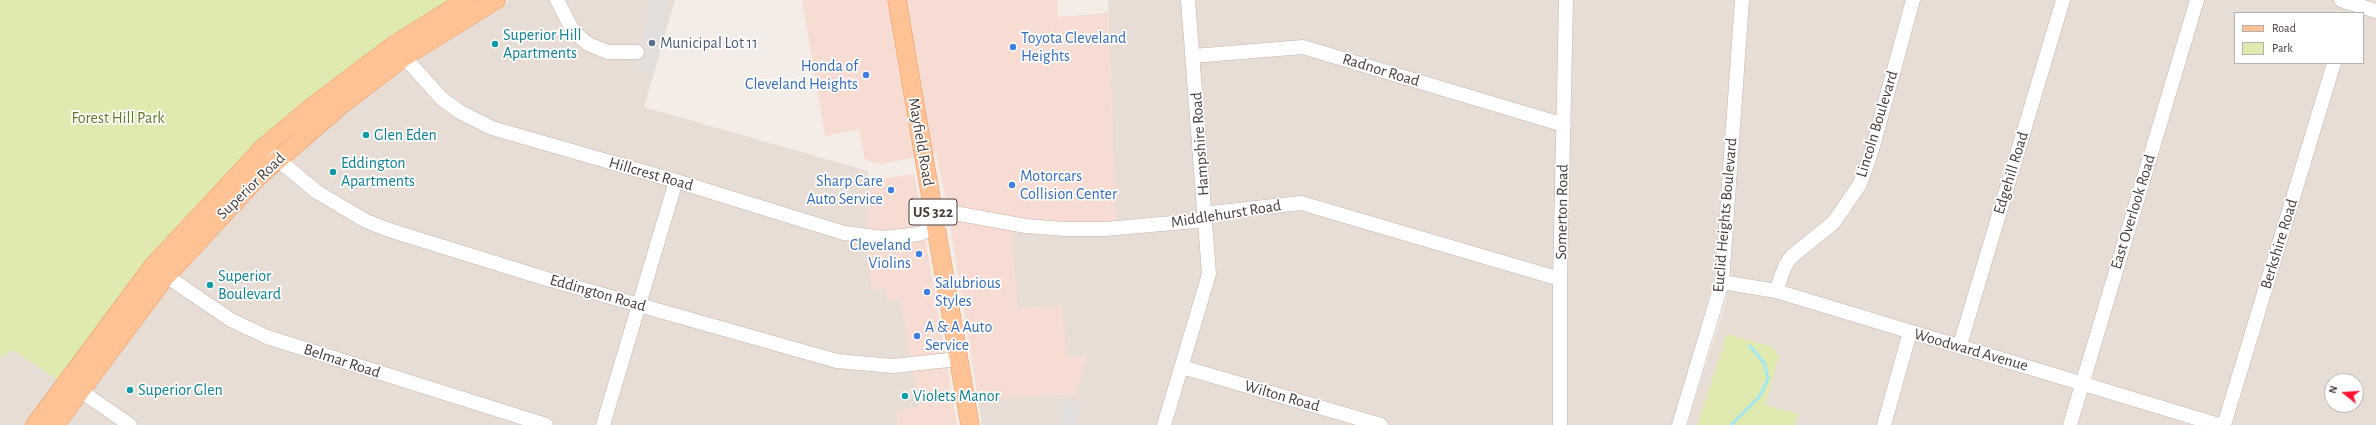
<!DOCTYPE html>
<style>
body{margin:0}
#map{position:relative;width:2376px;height:425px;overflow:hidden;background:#f4ece7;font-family:"Alegreya Sans",sans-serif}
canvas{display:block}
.legend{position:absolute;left:2234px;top:12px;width:130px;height:52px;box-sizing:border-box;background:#fff;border:1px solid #b5b1af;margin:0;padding:5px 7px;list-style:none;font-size:12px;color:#473b36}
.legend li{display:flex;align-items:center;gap:8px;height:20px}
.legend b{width:20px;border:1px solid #b5b1af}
.north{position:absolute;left:2324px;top:373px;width:40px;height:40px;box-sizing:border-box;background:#fff;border:1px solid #b5b1af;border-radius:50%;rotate:287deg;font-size:11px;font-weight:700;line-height:16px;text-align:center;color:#473b36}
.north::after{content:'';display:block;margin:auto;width:14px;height:18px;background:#ff1333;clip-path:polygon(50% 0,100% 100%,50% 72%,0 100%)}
</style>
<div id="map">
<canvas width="2376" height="425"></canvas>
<ul class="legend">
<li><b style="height:5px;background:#ffc295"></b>Road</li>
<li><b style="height:11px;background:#e0e9af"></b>Park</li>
</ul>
<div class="north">N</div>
</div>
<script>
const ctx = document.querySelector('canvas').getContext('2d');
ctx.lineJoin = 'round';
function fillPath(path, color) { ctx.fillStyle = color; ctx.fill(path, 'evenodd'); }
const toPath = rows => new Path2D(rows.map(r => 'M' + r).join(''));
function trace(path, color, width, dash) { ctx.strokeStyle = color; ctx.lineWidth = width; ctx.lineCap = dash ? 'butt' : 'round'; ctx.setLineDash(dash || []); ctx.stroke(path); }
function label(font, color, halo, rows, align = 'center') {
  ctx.font = font + ' "Alegreya Sans",sans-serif'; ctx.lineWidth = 3.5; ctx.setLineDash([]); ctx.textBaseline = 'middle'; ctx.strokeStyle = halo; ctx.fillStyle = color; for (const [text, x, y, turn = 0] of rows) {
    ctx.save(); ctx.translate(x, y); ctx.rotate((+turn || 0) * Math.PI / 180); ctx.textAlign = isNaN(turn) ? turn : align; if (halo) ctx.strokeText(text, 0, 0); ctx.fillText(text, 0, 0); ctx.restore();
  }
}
fillPath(toPath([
 [509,0,675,0,644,107,868,171,869,265,872,290,885,288,901,299,919,407,896,411,898,425,63,425,162,293,271,174,359,99,465,25],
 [1108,0,1736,0,1716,272,1673,425,982,425,978,399,1075,394,1087,356,1068,357,1017,309,1011,230,1116,234],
 [1749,0,2376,0,2376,425,1687,425,1726,301,1730,265],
 [2235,13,2363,13,2363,63,2235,63],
 [2332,381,2356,381,2356,405,2332,405],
 [0,341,58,380,25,425,0,425]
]), '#e8ddd5');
fillPath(toPath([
 [802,0,1057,0,1058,17,1108,13,1116,222,1011,230,1017,308,1061,306,1068,357,1087,356,1075,394,978,399,946,200,936,153,880,164,865,160,859,129,825,136],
 [914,174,922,219,957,425,898,425,896,411,919,407,901,299,887,301,885,288,872,290,869,265,868,181]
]), '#f6dcd2');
fillPath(toPath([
 [0,0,452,0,260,143,196,206,145,264,58,380,13,350,0,357],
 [1727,334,1772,347,1779,356,1765,405,1798,414,1795,425,1697,425]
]), '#e0e9af');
fillPath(toPath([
 [650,0,669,0,664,34,653,74,637,69],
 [1061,402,1081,402,1076,425,1059,425,1058,404]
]), '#e2dedc');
trace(toPath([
 [1731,425,1759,397,1768,379,1764,363,1750,346]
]), '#a2e9f2', 3);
const minor = toPath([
 [557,0,573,31,588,44,608,52,637,52],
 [2341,0,2376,11],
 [398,50,442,99,460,112,492,128,676,181,844,233,884,238,919,234,936,227,950,214,954,213,1026,226,1065,229,1105,229,1196,221,1211,213,1301,203,1560,279],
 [1193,56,1303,47,1564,125],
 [270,153,317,192,366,221,389,230,547,279,837,361,893,366,958,359],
 [159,271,231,320,267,337,546,425],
 [1722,282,1776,291,2219,425],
 [1776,291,1785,266,1791,257,1834,222,1860,184,1872,150,1913,0],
 [1960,345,2063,0],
 [1182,367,1381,425],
 [72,385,130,425],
 [603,425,676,181],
 [1164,425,1209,274,1188,0],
 [1560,425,1560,279,1566,0],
 [1679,425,1722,282,1742,0],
 [1884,425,1910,332],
 [2070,425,2197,0],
 [2224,425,2334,63]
]);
const major = toPath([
 [897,0,970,425],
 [35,425,153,266,264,147,313,106,394,45,466,0],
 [55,425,166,276,258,177,340,106,404,57,496,0]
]);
trace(minor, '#c3b4ac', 15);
trace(major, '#e79962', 19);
trace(minor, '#fff', 14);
trace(major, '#ffc295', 18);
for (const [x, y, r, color] of [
 [652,43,4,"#5c6f8a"],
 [495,44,4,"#0f9aa8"],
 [1013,47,4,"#3f7fe0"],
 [866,75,4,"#3f7fe0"],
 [366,135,4,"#0f9aa8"],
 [333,172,4,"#0f9aa8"],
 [1012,185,4,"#3f7fe0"],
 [891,190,4,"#3f7fe0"],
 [919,254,4,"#3f7fe0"],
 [210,285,4,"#0f9aa8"],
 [927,292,4,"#3f7fe0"],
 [917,336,4,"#3f7fe0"],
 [130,390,4,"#0f9aa8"],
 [905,396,4,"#0f9aa8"]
]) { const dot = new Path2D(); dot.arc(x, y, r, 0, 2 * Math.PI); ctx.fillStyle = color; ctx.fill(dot); trace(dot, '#fff', 1.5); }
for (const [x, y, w] of [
 [933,212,48]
]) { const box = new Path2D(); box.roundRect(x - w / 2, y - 13, w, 26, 3); ctx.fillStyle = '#fff'; ctx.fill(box); trace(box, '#473b36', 1); }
label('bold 15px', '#473b36', null, [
 ["US 322",933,212]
]);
label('16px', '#0d838f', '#fff', [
 ["Superior Hill",503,35],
 ["Apartments",503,53],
 ["Glen Eden",374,135],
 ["Eddington",341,163],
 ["Apartments",341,181],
 ["Superior",218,276],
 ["Boulevard",218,294],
 ["Superior Glen",138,390],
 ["Violets Manor",913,396]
], 'left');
label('16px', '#366cbe', '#fff', [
 ["Toyota Cleveland",1021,38],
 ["Heights",1021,56],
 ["Honda of",858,66,"right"],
 ["Cleveland Heights",858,84,"right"],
 ["Motorcars",1020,176],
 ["Collision Center",1020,194],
 ["Sharp Care",883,181,"right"],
 ["Auto Service",883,199,"right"],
 ["Cleveland",911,245,"right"],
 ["Violins",911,263,"right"],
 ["Salubrious",935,283],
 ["Styles",935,301],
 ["A & A Auto",925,327],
 ["Service",925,345]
], 'left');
label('16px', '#4e5e75', '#fff', [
 ["Municipal Lot 11",660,43]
], 'left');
label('16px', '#473b36', '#fff', [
 ["Radnor Road",1381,70,17],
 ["Lincoln Boulevard",1877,124,-73],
 ["Mayfield Road",921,142,80],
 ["Hampshire Road",1200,144,-94],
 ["Edgehill Road",2011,173,-73],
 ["Hillcrest Road",651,174,16],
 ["Superior Road",251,186,-44],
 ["Somerton Road",1562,212,-89],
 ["East Overlook Road",2133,212,-73],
 ["Middlehurst Road",1226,214,-9],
 ["Euclid Heights Boulevard",1725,215,-85],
 ["Berkshire Road",2279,244,-73],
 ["Eddington Road",598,293,16],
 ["Woodward Avenue",1971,350,16],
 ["Belmar Road",342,361,18],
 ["Wilton Road",1282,396,16]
]);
label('16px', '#5f7b27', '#fff', [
 ["Forest Hill Park",118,118]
]);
</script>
